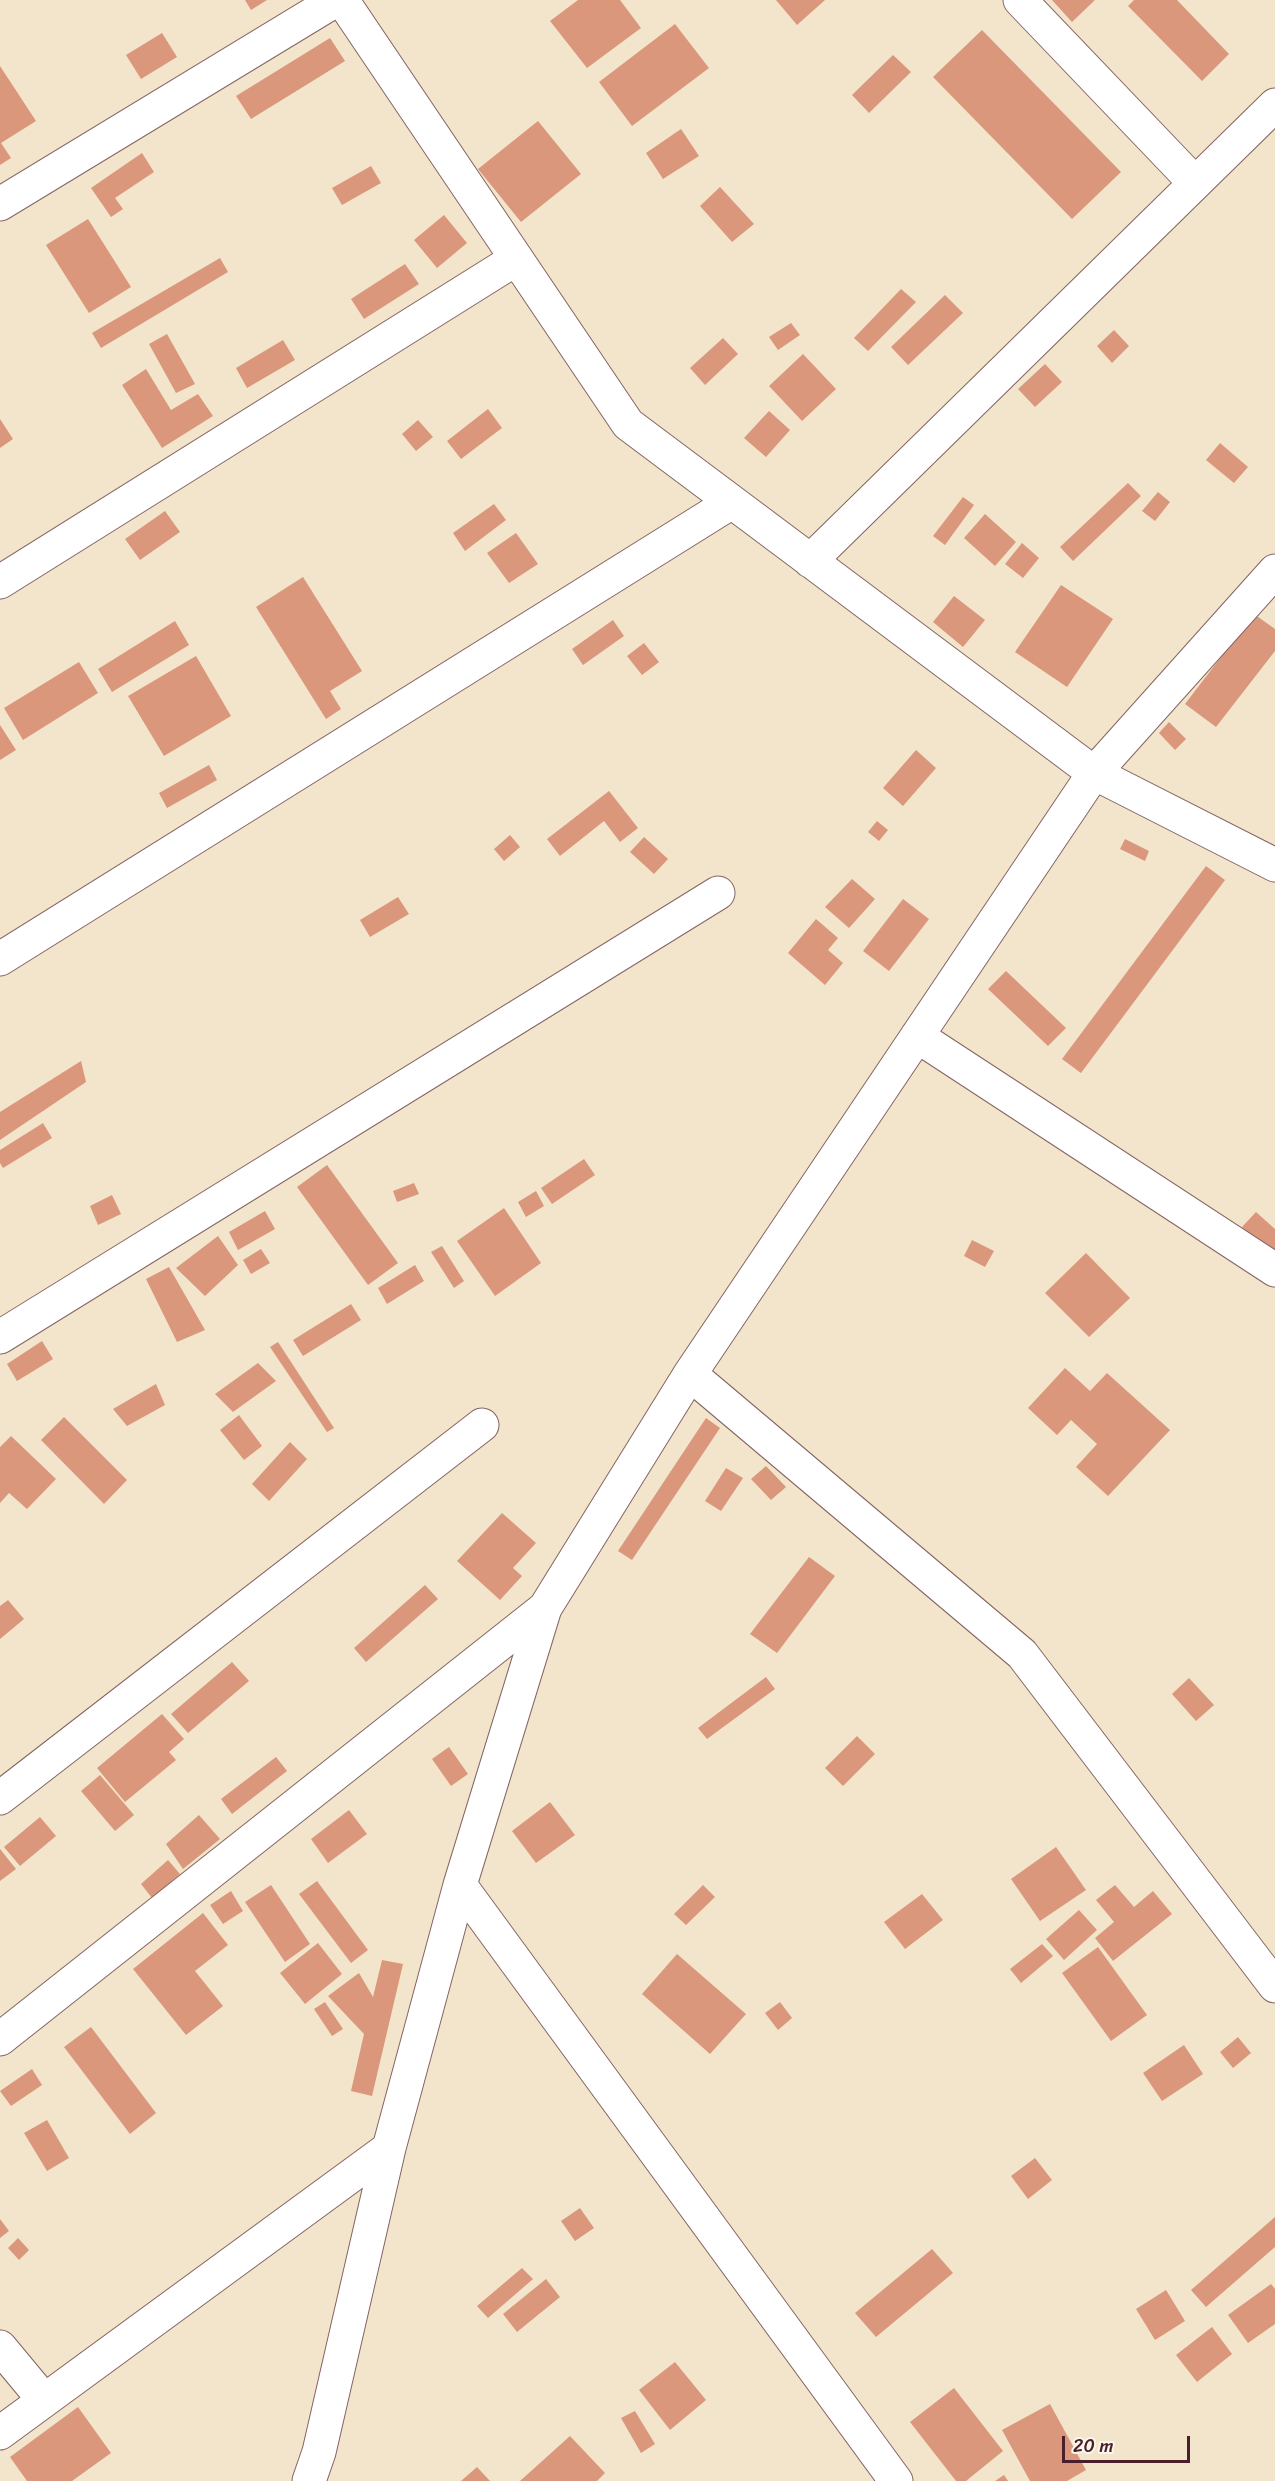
<!DOCTYPE html>
<style>
body{margin:0}
#map{position:relative;width:1275px;height:2481px;overflow:hidden;background:#f2e5cb;font-family:Sriracha,sans-serif}
canvas{display:block}
.scale{position:absolute;left:1062px;top:2436px;width:128px;height:27px;box-sizing:border-box;border:3px solid #4a1f2b;border-top:0;padding-left:8px;font-size:18px;line-height:21px;white-space:nowrap;color:#4a1f2b;-webkit-text-stroke:4px #fbf7ec;paint-order:stroke}
</style>
<div id="map">
<canvas width="1275" height="2481"></canvas>
<div class="scale">20 m</div>
</div>
<script>
const ctx = document.querySelector('canvas').getContext('2d');
ctx.lineJoin = 'round';
function fillPath(path, color) { ctx.fillStyle = color; ctx.fill(path, 'evenodd'); }
const toPath = rows => new Path2D(rows.map(r => 'M' + r).join(''));
function trace(path, color, width, dash) { ctx.strokeStyle = color; ctx.lineWidth = width; ctx.lineCap = dash ? 'butt' : 'round'; ctx.setLineDash(dash || []); ctx.stroke(path); }
fillPath(toPath([
 [245,0,267,0,251,10],
 [578,0,620,0,641,28,587,68,550,21],
 [776,0,825,0,797,25],
 [1052,0,1095,0,1072,22],
 [1134,0,1177,0,1229,54,1202,81,1128,6],
 [675,24,709,68,632,126,599,82],
 [982,30,1121,172,1072,219,933,77],
 [162,33,177,57,141,79,126,55],
 [330,38,345,61,251,119,236,96],
 [893,55,911,72,869,113,852,95],
 [0,66,36,121,1,143,11,158,0,165],
 [538,121,581,174,521,222,478,169],
 [681,129,699,156,663,179,646,153],
 [142,153,154,172,115,198,123,209,111,217,91,188],
 [371,166,381,183,342,205,332,188],
 [720,187,754,224,732,242,700,206],
 [444,215,467,243,437,268,414,240],
 [88,219,131,287,89,313,46,245],
 [220,258,228,272,101,348,92,333],
 [405,264,419,284,364,319,351,299],
 [901,289,916,302,868,351,854,338],
 [945,295,963,313,908,365,891,347],
 [791,323,800,335,778,350,769,337],
 [1114,330,1129,346,1112,363,1097,346],
 [167,334,195,384,176,393,149,344],
 [723,338,738,354,705,385,690,368],
 [283,340,295,360,247,388,236,368],
 [803,354,836,389,802,421,769,386],
 [1045,364,1062,382,1035,407,1018,389],
 [146,369,171,410,198,394,213,416,162,448,122,385],
 [488,409,502,428,461,459,447,441],
 [769,411,790,430,766,457,744,438],
 [0,419,13,439,0,448],
 [418,420,433,437,416,451,402,434],
 [1220,443,1248,467,1234,483,1206,460],
 [1128,483,1141,496,1073,561,1060,547],
 [1158,492,1170,502,1155,521,1142,511],
 [963,497,974,505,945,545,933,536],
 [494,504,506,520,465,551,453,533],
 [165,511,180,532,140,560,125,539],
 [985,514,1016,542,995,566,964,538],
 [516,533,538,564,509,583,487,553],
 [1022,543,1039,558,1023,578,1005,564],
 [303,577,362,671,330,691,341,709,326,719,256,607],
 [1061,585,1113,619,1067,687,1015,652],
 [954,596,985,620,963,647,933,622],
 [1254,614,1275,629,1275,651,1216,727,1185,704],
 [613,620,624,636,583,665,572,649],
 [175,621,189,645,112,692,98,669],
 [644,643,659,662,642,675,627,656],
 [196,656,231,716,164,756,128,696],
 [79,662,98,693,23,740,4,708],
 [1169,722,1186,739,1175,750,1159,733],
 [0,725,16,750,0,760],
 [916,750,936,768,903,806,883,788],
 [209,765,217,780,167,808,159,793],
 [609,791,638,828,620,842,604,821,560,856,547,839],
 [877,821,888,830,879,841,868,832],
 [510,835,520,847,504,861,494,849],
 [644,837,668,859,654,874,630,852],
 [1125,839,1149,851,1145,861,1120,849],
 [1206,866,1225,880,1081,1073,1062,1059],
 [852,879,875,899,849,928,825,907],
 [398,897,409,914,370,937,360,920],
 [903,899,929,919,889,971,863,951],
 [816,919,838,938,828,950,843,963,825,985,788,953],
 [1006,971,1066,1028,1048,1046,988,989],
 [81,1061,86,1082,0,1140,0,1112],
 [43,1123,52,1138,3,1168,0,1163,0,1150],
 [584,1159,595,1175,552,1204,541,1188],
 [327,1165,398,1263,368,1285,297,1187],
 [414,1183,419,1194,397,1202,393,1191],
 [536,1191,544,1206,526,1217,518,1202],
 [112,1195,121,1214,98,1225,90,1206],
 [504,1208,541,1263,495,1296,457,1241],
 [265,1211,275,1229,238,1250,229,1232],
 [1256,1212,1275,1229,1275,1257,1242,1227],
 [218,1236,238,1265,205,1296,176,1268],
 [972,1240,994,1251,985,1267,964,1256],
 [442,1246,464,1281,454,1288,431,1252],
 [261,1249,270,1263,251,1274,243,1260],
 [1086,1253,1130,1298,1089,1337,1045,1293],
 [415,1265,424,1281,387,1304,378,1288],
 [169,1267,205,1330,177,1342,146,1279],
 [351,1304,361,1320,303,1356,293,1340],
 [42,1341,53,1359,17,1381,7,1364],
 [278,1342,334,1428,327,1432,270,1347],
 [258,1363,276,1381,233,1412,215,1394],
 [1065,1368,1090,1391,1107,1373,1170,1430,1108,1496,1076,1467,1097,1444,1071,1420,1057,1435,1028,1408],
 [156,1384,165,1405,127,1426,113,1409],
 [239,1415,262,1446,244,1460,220,1430],
 [64,1417,127,1480,104,1504,41,1440],
 [706,1418,720,1428,632,1560,618,1551],
 [11,1436,56,1479,27,1509,9,1493,0,1503,0,1447],
 [290,1442,307,1459,269,1501,252,1484],
 [766,1466,786,1487,771,1500,751,1479],
 [726,1468,743,1478,721,1511,705,1501],
 [502,1513,536,1543,513,1568,522,1576,500,1600,457,1561],
 [809,1557,835,1576,777,1653,750,1634],
 [425,1585,438,1599,366,1662,354,1648],
 [8,1600,24,1619,0,1639,0,1606],
 [232,1662,249,1681,188,1733,171,1714],
 [766,1677,775,1689,707,1739,698,1728],
 [1189,1678,1214,1705,1196,1721,1172,1694],
 [162,1714,184,1739,169,1752,176,1760,125,1802,97,1768],
 [857,1736,875,1754,843,1786,825,1768],
 [449,1747,468,1774,451,1786,432,1759],
 [276,1757,287,1771,232,1814,221,1799],
 [100,1775,134,1815,115,1831,81,1791],
 [550,1802,575,1835,536,1863,512,1831],
 [349,1810,367,1834,328,1863,311,1839],
 [199,1815,220,1839,183,1869,166,1844],
 [40,1817,56,1836,20,1866,4,1847],
 [1056,1847,1086,1890,1040,1921,1011,1879],
 [0,1849,16,1869,0,1881],
 [168,1860,180,1874,152,1898,141,1884],
 [317,1881,368,1950,351,1963,299,1894],
 [271,1885,310,1944,285,1962,245,1902],
 [703,1885,715,1897,686,1925,674,1914],
 [1115,1885,1134,1907,1153,1891,1172,1914,1113,1961,1095,1938,1114,1922,1096,1900],
 [231,1891,243,1911,223,1924,210,1905],
 [922,1894,943,1920,905,1949,884,1922],
 [1079,1910,1097,1930,1064,1960,1046,1939],
 [203,1913,228,1945,195,1971,223,2006,186,2035,133,1969],
 [318,1943,342,1974,305,2004,280,1973],
 [1042,1944,1053,1956,1021,1983,1010,1969],
 [1098,1947,1147,2015,1111,2041,1062,1973],
 [677,1954,746,2014,710,2054,642,1994],
 [382,1960,403,1964,372,2096,351,2091,364,2034,328,1996,359,1973,373,1997],
 [325,2002,343,2029,332,2036,314,2009],
 [780,2002,792,2018,778,2030,765,2013],
 [91,2027,156,2113,130,2134,64,2047],
 [1238,2037,1251,2053,1233,2068,1220,2052],
 [1184,2045,1203,2074,1162,2101,1143,2073],
 [32,2069,42,2085,11,2106,0,2091],
 [47,2120,69,2158,47,2171,24,2133],
 [1035,2158,1052,2180,1028,2199,1011,2176],
 [580,2208,594,2228,575,2241,561,2221],
 [1275,2217,1275,2247,1206,2307,1191,2290],
 [0,2219,9,2231,0,2238],
 [18,2238,29,2250,19,2260,8,2248],
 [932,2249,953,2273,876,2337,855,2313],
 [522,2268,533,2279,488,2318,477,2306],
 [546,2279,560,2297,517,2332,503,2314],
 [1271,2284,1275,2289,1275,2324,1248,2343,1228,2315],
 [1166,2290,1185,2321,1155,2340,1136,2309],
 [1212,2327,1232,2354,1197,2382,1176,2355],
 [675,2362,706,2400,670,2430,639,2390],
 [954,2388,1003,2451,966,2481,956,2481,910,2422],
 [1050,2404,1086,2470,1067,2481,1030,2481,1002,2430],
 [78,2407,111,2453,72,2481,27,2481,10,2457],
 [635,2411,655,2444,641,2453,621,2418],
 [570,2436,605,2473,597,2481,520,2481],
 [477,2467,490,2481,461,2481],
 [1004,2475,1008,2481,995,2481]
]), '#da977b');
const minor = toPath([
 [342,0,628,424,1094,773,1275,865],
 [1020,0,1195,183],
 [0,204,336,0],
 [810,561,1275,105],
 [0,582,516,259],
 [0,959,732,502],
 [917,1036,1275,1270],
 [0,1337,718,893],
 [690,1374,1022,1654,1275,1986],
 [0,1798,482,1425],
 [460,1885,896,2481],
 [0,2039,545,1608],
 [0,2347,44,2400],
 [0,2433,389,2148],
 [309,2481,319,2452,389,2148,460,1885,545,1608,690,1374,1094,773,1275,571]
]);
trace(minor, '#856463', 35);
trace(minor, '#fff', 33);
</script>
